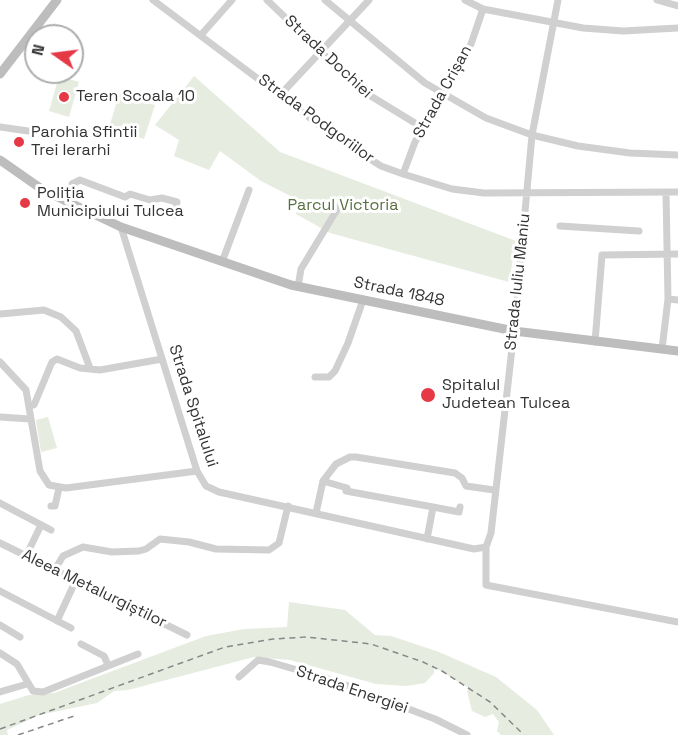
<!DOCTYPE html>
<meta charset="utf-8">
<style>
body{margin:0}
#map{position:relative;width:678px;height:735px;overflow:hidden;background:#fff;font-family:"Space Grotesk",sans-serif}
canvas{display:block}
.north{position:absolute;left:24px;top:24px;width:60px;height:60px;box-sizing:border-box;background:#fff;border:2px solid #adadad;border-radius:50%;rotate:284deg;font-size:16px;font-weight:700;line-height:24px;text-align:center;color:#333}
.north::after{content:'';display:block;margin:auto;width:21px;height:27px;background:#e63946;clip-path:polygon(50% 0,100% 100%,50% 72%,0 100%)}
</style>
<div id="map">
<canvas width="678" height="735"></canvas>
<div class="north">N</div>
</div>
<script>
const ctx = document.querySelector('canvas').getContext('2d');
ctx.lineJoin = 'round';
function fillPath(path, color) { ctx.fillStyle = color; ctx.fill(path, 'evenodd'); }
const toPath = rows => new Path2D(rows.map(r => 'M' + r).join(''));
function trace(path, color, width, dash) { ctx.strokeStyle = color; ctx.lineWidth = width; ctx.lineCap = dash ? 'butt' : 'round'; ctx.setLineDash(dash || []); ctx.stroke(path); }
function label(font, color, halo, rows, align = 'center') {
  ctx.font = font + ' "Space Grotesk",sans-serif'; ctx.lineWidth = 6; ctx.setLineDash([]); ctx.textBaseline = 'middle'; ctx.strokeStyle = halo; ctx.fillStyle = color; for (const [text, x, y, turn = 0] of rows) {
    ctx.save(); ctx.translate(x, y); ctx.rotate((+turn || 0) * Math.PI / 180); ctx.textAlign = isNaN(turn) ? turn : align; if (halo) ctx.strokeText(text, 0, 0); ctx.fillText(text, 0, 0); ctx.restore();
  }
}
fillPath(toPath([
 [59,76,79,82,69,117,49,111],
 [194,76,280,152,516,241,509,282,330,233,296,214,300,201,261,181,220,151,209,170,174,156,179,140,155,125],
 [119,94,155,105,144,139,109,128],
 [48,417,57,448,41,452,36,420],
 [289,602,345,610,375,635,391,636,439,652,496,677,537,710,554,735,501,735,497,731,499,722,493,714,485,717,472,711,467,691,469,688,434,667,434,673,425,683,406,686,376,684,290,660,254,657,128,690,114,691,97,703,39,715,7,730,8,735,0,735,0,704,29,695,54,693,206,636,244,629,287,627]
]), '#e6ecdf');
trace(toPath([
 [153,0,334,136,381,166,403,174,452,189,484,193,678,192],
 [267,0,361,90,423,128],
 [325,0,425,83,486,118,532,135,578,146,630,153,678,155],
 [465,0,483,9,583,28,623,31,678,28],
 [558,0,532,135,515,322,491,533,486,547,486,585,678,622],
 [657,0,678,6],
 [201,35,232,0],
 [281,94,369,0],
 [0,127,28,131],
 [403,174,415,142,471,44,483,9],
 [66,203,72,184,80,180,125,197,130,194,150,200,162,198,177,202,175,215],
 [560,226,639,231],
 [121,227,197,471,206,486,219,492,474,549,486,547],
 [222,262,249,190],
 [298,287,301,269,338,208],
 [668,299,678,300],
 [0,314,44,310,61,317,76,331,90,368],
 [595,342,602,255,678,254],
 [662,349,668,299,666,193],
 [0,362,26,390,40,471,49,485,66,488,197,471],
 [315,377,329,377,335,371,348,343,363,300],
 [29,405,34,405,52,362,57,359,80,368,100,370,162,359],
 [0,417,30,419],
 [323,481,336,464,350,457,356,457,455,473,462,478,466,486,494,490],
 [0,503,51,530],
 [51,506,55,506,59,488],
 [316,513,323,481,347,488,346,491,433,507],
 [427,539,433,507,459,512,460,507],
 [0,543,187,635],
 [26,556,41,525],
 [54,571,63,556,83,547,112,552,139,551,146,549,160,539,189,542,216,549,269,550,279,543,288,506],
 [0,591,71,628],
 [57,621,75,582],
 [0,625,20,637],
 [81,644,104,656,108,665],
 [0,653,17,664,33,691,43,692,138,654],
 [239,677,258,660,270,662,335,681,435,719,467,735],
 [0,692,27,684]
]), '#d0d0d0', 7);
trace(toPath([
 [0,74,57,0],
 [0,160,43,190,121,227,291,285,514,331,678,351]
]), '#bdbdbd', 9);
trace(toPath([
 [0,729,225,647,273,639,306,637,371,644,423,662,442,671,490,702,524,735],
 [18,735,74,716]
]), '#888', 1.5, [6, 4.5]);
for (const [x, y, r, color] of [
 [64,97,6,"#e63946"],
 [19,142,6,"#e63946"],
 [25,203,6,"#e63946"],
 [428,395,8,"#e63946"]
]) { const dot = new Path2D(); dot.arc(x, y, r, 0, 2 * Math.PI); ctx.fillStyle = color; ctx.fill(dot); trace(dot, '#fff', 2); }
label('16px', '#333', '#fff', [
 ["Strada Dochiei",328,57,43],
 ["Strada Crișan",443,92,-61],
 ["Strada Podgoriilor",316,119,36],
 ["Strada Iuliu Maniu",518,282,-84],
 ["Strada 1848",399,292,12],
 ["Strada Spitalului",193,406,72],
 ["Aleea Metalurgiștilor",94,589,26],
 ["Strada Energiei",352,690,19]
]);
label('16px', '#333', '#fff', [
 ["Teren Scoala 10",76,97],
 ["Parohia Sfintii",31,133],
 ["Trei Ierarhi",31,151],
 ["Poliția",37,194],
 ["Municipiului Tulcea",37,212],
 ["Spitalul",442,386],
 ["Judetean Tulcea",442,404]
], 'left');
label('16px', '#56703f', '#fff', [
 ["Parcul Victoria",343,206]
]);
</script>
